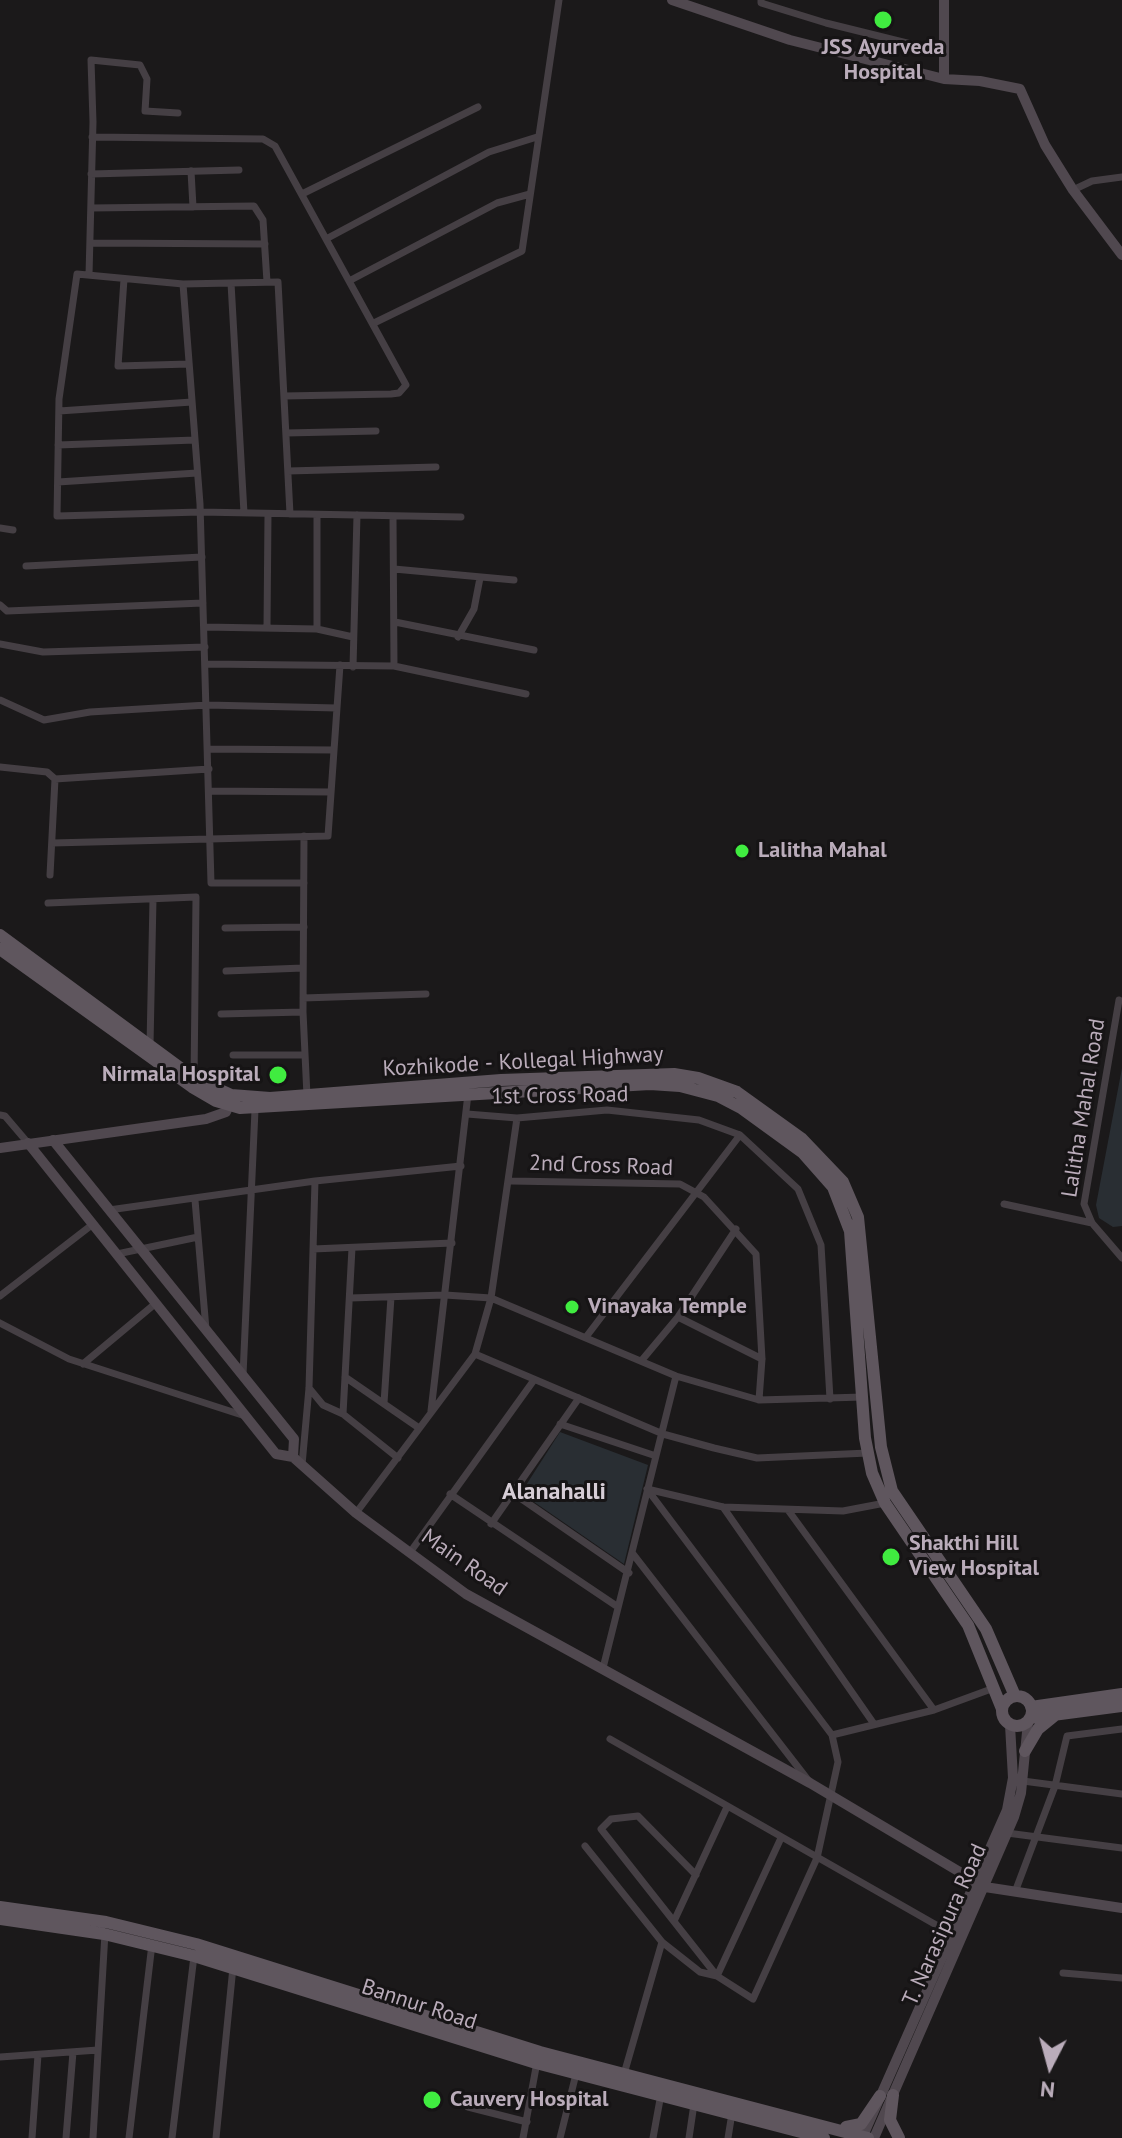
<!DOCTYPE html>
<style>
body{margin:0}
#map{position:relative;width:1122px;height:2138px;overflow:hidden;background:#1b191a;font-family:"PT Sans",sans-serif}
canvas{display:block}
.north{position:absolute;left:1010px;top:2026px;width:80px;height:80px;-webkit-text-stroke:6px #161415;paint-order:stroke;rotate:186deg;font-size:22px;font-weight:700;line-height:32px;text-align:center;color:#baacba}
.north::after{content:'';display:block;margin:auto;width:28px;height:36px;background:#baacba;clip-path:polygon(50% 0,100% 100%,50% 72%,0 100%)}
</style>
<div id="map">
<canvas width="1122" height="2138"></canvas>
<div class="north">N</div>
</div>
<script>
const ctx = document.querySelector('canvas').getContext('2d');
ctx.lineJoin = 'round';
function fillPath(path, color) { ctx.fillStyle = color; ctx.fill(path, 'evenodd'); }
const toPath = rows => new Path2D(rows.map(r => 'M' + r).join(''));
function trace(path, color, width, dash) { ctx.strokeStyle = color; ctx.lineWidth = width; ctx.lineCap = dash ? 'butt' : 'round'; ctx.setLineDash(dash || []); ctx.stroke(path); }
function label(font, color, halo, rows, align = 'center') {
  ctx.font = font + ' "PT Sans",sans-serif'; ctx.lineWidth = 6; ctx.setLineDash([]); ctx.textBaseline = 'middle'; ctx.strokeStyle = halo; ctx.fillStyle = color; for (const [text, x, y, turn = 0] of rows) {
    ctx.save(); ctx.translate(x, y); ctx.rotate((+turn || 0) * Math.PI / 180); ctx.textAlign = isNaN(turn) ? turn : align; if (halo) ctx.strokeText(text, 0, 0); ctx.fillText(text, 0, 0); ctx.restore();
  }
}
fillPath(toPath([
 [1122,1068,1122,1226,1113,1227,1099,1218,1096,1205],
 [560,1432,648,1465,624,1564,521,1493]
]), '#292e33');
trace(toPath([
 [761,0,761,3,826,23,915,45],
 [92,137,263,139,275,146,406,385,399,393,391,394,284,396],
 [191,171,193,207],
 [91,174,239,170],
 [1073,190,1092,181,1122,177],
 [302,194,478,107],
 [91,208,254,206,263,220,267,282],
 [326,239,489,152,537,137],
 [91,243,265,244],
 [89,275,93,122,91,60,140,65,147,79,145,111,178,113],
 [124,279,118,366,189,364],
 [349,281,497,203,530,194],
 [231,283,244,513],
 [183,284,200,504,211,883,304,883],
 [374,323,522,251,559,0],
 [59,411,192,402],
 [286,433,376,431],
 [58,445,195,440],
 [288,471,436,467],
 [58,482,197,473],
 [290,514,278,282,183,284,77,274,59,399,57,516,200,512,461,517],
 [317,515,317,629],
 [393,516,394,666],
 [0,528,13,530],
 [26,566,202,557],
 [394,569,514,580],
 [0,605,7,611,203,603],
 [395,622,534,650],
 [204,627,317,629,353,637],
 [267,627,268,514],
 [458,637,474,609,480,578],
 [0,644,43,652,205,647],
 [205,664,394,666,526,694],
 [353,667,357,515],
 [0,700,44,720,90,712,207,705,337,708],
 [208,749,334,750],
 [0,767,47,772,55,779,209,769],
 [209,791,331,792],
 [304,836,303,1012,307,1096],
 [52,843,328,836,340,665],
 [50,875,55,779],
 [48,903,196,897,194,1081],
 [225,928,304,927],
 [226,971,303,968],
 [303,998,426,994],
 [1119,1000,1084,1204,1092,1223,1122,1258],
 [221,1014,303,1012],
 [150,1045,153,899],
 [233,1055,304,1055],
 [467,1114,517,1118,607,1110,699,1120,740,1135,798,1189,821,1245,830,1399],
 [0,1115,5,1116,28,1143],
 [511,1181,680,1184,704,1197,756,1254,762,1359,759,1400],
 [195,1200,206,1329],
 [1004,1204,1092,1223],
 [109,1210,315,1181,461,1166],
 [313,1249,452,1243],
 [117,1254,198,1237],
 [0,1296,93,1224],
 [350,1298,445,1295,491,1298,676,1376,759,1400,863,1397],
 [678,1317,762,1359],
 [0,1323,69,1359,242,1415],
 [586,1337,740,1135],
 [475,1354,663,1434,714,1448,757,1458,868,1453],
 [642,1360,678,1317,736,1229],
 [83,1364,156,1303],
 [243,1375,255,1110],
 [345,1377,419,1428],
 [309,1388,323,1405,343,1414,398,1458],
 [384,1403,391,1297],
 [431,1411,468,1094],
 [343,1414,352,1248],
 [560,1424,656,1456],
 [302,1465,309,1388,315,1181],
 [647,1489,832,1735,838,1762,817,1858,753,1999,717,1976,601,1829,611,1819,638,1816,696,1875],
 [647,1489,723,1507,843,1511,885,1503],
 [513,1493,629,1573],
 [450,1494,618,1607],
 [723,1507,874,1724],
 [788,1510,934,1710],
 [356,1513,475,1354,491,1298,517,1118],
 [491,1524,579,1398],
 [411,1551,534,1380],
 [633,1554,808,1780],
 [603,1668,676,1376],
 [832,1735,934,1710,994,1688],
 [610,1739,952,1934],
 [1023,1781,1122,1794],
 [1007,1833,1122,1848],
 [585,1846,662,1942,700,1972,717,1976,781,1838],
 [1015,1892,1055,1786,1067,1736,1122,1729],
 [675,1919,727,1807],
 [1063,1973,1122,1978],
 [0,2057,98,2050],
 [624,2074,662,1942],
 [468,2107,527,2122],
 [32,2138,38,2055],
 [66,2138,73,2052],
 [93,2138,105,1933],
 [129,2138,152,1944],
 [172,2138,194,1956],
 [216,2138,233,1967],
 [523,2138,537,2062],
 [560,2138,576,2074],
 [653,2138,661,2094],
 [689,2138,694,2104],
 [728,2138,732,2113]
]), '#453f44', 7);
trace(toPath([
 [672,0,790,40,944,79,980,81,1020,89,1045,145,1073,190,1122,255],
 [944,79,944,0],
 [53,1140,294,1439,293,1457],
 [28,1143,276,1454,293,1457,356,1513,466,1594,810,1783,985,1887,1122,1908],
 [0,1148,206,1119,226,1112,231,1101],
 [862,2138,1007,1810,1013,1778,1010,1725],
 [874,2138,1014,1817,1021,1793,1028,1722]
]), '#50484f', 10);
trace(toPath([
 [0,935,194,1078,231,1095,270,1098,501,1080,674,1074,698,1078,737,1092,801,1138,843,1182,858,1217,881,1447,892,1491,986,1629,1015,1696],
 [0,949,192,1087,216,1101,240,1108,650,1084,680,1086,718,1096,741,1108,803,1153,833,1187,850,1231,865,1438,872,1473,885,1503,968,1625,1002,1709],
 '1002 1711a15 15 0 1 1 30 0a15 15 0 1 1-30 0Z',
 [1031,1707,1122,1694],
 [1030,1718,1122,1706],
 [1025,1751,1038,1729,1054,1716],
 [0,1907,106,1922,196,1944,540,2052,868,2138],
 [0,1919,104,1934,194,1956,536,2063,824,2138],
 [893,2095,890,2120,899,2138],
 [846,2127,861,2124,880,2096]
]), '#5f565e', 12);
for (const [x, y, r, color] of [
 [883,20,10,"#40ec40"],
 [742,851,8,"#40ec40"],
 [278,1075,10,"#40ec40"],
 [572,1307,8,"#40ec40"],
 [891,1557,10,"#40ec40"],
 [432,2100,10,"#40ec40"]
]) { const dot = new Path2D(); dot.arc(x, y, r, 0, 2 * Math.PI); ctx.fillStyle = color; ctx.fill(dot); trace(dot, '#161415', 3); }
label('bold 22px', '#baacba', '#161415', [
 ["JSS Ayurveda",883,48,"center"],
 ["Hospital",883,73,"center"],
 ["Lalitha Mahal",758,851],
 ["Nirmala Hospital",260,1075,"right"],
 ["Vinayaka Temple",588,1307],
 ["Shakthi Hill",909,1544],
 ["View Hospital",909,1569],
 ["Cauvery Hospital",450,2100]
], 'left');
label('22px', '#baacba', '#161415', [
 ["Kozhikode - Kollegal Highway",523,1062,-3],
 ["1st Cross Road",560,1096,-1],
 ["Lalitha Mahal Road",1084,1108,-81],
 ["2nd Cross Road",601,1166,2],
 ["Main Road",464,1563,35],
 ["T. Narasipura Road",945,1925,-66],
 ["Bannur Road",419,2005,18]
]);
label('bold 24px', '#d6cdd6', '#161415', [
 ["Alanahalli",554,1492]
]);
</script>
